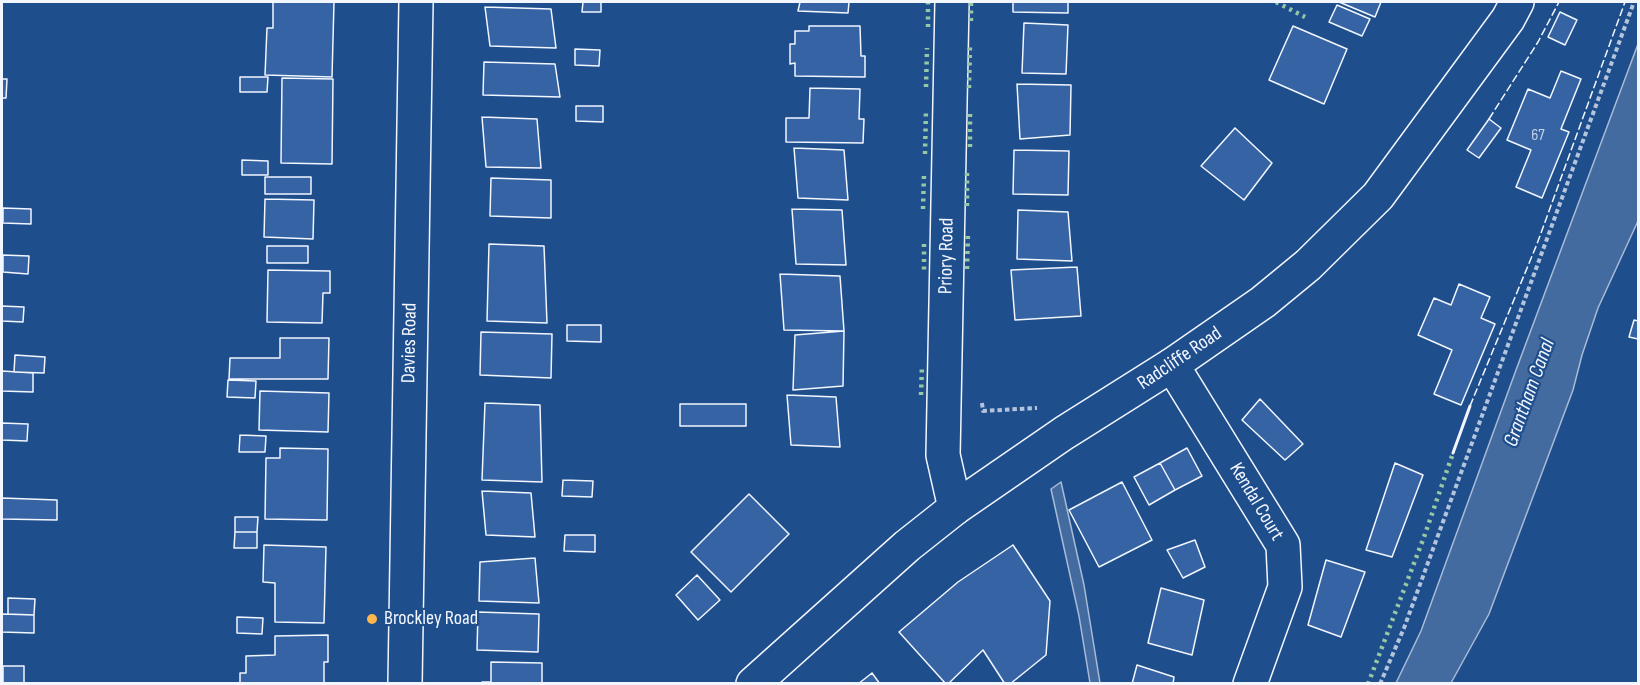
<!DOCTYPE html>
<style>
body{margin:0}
#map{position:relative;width:1640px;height:685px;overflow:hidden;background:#1f4e8c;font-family:"Sofia Sans Condensed",sans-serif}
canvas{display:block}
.frame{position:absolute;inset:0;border:3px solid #f2f6ff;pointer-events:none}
</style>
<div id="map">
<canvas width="1640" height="685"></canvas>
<div class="frame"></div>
</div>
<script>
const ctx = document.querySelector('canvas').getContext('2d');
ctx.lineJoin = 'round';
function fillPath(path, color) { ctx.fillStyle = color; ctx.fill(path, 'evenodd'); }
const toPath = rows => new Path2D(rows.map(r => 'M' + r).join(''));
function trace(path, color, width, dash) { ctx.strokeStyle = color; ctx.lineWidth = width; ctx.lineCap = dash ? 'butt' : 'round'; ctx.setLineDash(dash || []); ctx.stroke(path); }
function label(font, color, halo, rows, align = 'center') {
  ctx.font = font + ' "Sofia Sans Condensed",sans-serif'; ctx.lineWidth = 4.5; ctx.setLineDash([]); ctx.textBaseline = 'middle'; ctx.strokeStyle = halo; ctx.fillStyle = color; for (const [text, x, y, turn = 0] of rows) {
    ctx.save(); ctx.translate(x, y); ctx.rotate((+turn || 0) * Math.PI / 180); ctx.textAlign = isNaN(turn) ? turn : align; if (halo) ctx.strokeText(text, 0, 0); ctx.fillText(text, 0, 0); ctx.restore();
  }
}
const water = toPath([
 [1638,44,1638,221,1598,308,1582,355,1573,390,1489,614,1451,683,1396,683,1421,631,1516,370,1638,44],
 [1061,482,1084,585,1100,683,1090,683,1079,616,1051,489,1061,482]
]);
fillPath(water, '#446ba0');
trace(water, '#a8bbd7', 1.5);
const building = toPath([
 [273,2,334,2,332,77,265,75,267,28,273,28,273,2],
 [583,2,601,2,601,12,582,12,583,2],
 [800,2,849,2,848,13,798,11,800,2],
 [1013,2,1068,2,1068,13,1013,12,1013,2],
 [1339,2,1381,2,1375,17,1339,2],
 [1337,5,1370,19,1362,36,1329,22,1337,5],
 [485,7,551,9,556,48,490,46,485,7],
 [1560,12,1577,20,1565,45,1548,37,1560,12],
 [1024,23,1068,25,1066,74,1022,73,1024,23],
 [809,26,860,26,861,56,865,56,865,77,795,76,795,63,790,64,790,44,795,44,795,31,809,31,809,26],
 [1293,26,1347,49,1324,104,1269,80,1293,26],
 [575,49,600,50,599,66,575,65,575,49],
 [484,62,555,64,560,97,483,95,484,62],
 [1561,71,1581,79,1561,129,1569,132,1542,198,1516,187,1531,150,1507,140,1528,89,1550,98,1561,71],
 [240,77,268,77,267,92,240,92,240,77],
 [282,78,333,79,332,164,281,163,282,78],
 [2,79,7,79,6,98,2,98,2,79],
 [1017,84,1071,85,1070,135,1020,139,1017,84],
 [810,88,860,89,859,119,864,119,863,143,786,142,786,118,809,118,810,88],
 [576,106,603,106,603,122,576,121,576,106],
 [482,117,537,119,541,168,486,167,482,117],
 [1489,119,1501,128,1479,158,1467,150,1489,119],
 [1235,128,1272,163,1244,200,1201,166,1235,128],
 [794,148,844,150,848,200,798,198,794,148],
 [1014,150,1069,151,1068,195,1013,194,1014,150],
 [242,160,268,161,268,175,242,175,242,160],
 [265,177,311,177,311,194,265,194,265,177],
 [491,178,551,180,551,218,490,216,491,178],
 [265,199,314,200,313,239,264,237,265,199],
 [3,208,31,209,31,224,3,223,3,208],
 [792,209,842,210,846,265,796,264,792,209],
 [1018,210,1068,212,1072,261,1017,259,1018,210],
 [489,244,544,246,547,323,487,321,489,244],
 [267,246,308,246,308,263,267,263,267,246],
 [3,255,29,256,28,274,3,272,3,255],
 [1077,267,1081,316,1015,320,1011,270,1077,267],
 [268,270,330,271,330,293,323,293,322,323,267,322,268,270],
 [780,274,840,276,844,331,784,330,780,274],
 [1459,284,1490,297,1481,318,1495,324,1461,405,1434,394,1452,350,1418,335,1434,298,1451,305,1459,284],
 [2,306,24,307,23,322,2,321,2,306],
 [1634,320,1638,321,1638,339,1629,337,1634,320],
 [567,325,601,325,601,342,567,341,567,325],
 [844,331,843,386,793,390,795,335,844,331],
 [481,332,552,334,551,378,480,375,481,332],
 [280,338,329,338,328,379,229,379,230,358,280,358,280,338],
 [15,355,45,357,44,373,14,372,15,355],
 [2,371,33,373,33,392,2,391,2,371],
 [228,380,256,381,255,398,227,397,228,380],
 [260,391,329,393,328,432,259,430,260,391],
 [787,395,836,397,840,447,791,445,787,395],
 [1260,399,1303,444,1285,460,1242,420,1260,399],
 [485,403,540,405,542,482,482,480,485,403],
 [680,404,746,404,746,426,680,426,680,404],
 [2,423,28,424,27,441,2,440,2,423],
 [240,435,266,436,265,452,239,452,240,435],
 [280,448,328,449,327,520,265,519,266,458,280,458,280,448],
 [1187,448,1202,476,1175,490,1160,463,1187,448],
 [1160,463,1175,490,1149,505,1134,477,1160,463],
 [1395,463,1423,475,1392,557,1366,550,1395,463],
 [563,480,593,481,592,497,562,496,563,480],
 [1122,482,1152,540,1099,567,1069,510,1122,482],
 [482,491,531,493,535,537,486,535,482,491],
 [749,494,789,534,731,592,691,552,749,494],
 [2,498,57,500,57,520,2,519,2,498],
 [235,517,258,517,257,532,235,532,235,517],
 [235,532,257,532,257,548,234,548,235,532],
 [565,535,595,535,595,552,564,551,565,535],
 [1195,540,1205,567,1183,578,1167,550,1195,540],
 [264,545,326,547,324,623,275,622,275,583,263,582,264,545],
 [1013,545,1050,601,1046,655,1010,684,1005,684,983,650,948,684,946,684,899,632,958,582,1013,545],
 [535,558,539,603,479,601,480,562,535,558],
 [1326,560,1365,572,1341,637,1308,625,1326,560],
 [697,575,720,600,698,620,676,595,697,575],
 [1161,588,1204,600,1192,655,1148,643,1161,588],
 [8,598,35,599,34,615,8,614,8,598],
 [478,612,539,614,538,652,477,650,478,612],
 [2,614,34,615,34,633,2,632,2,614],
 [237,617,263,618,262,634,237,633,237,617],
 [328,635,328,662,324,662,324,684,240,684,240,673,246,673,246,656,275,655,275,636,328,635],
 [491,662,542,663,542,684,481,684,482,682,491,682,491,662],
 [1137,665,1174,677,1173,684,1132,684,1137,665],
 [3,666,24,666,24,684,3,684,3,666],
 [872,673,880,684,858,684,872,673]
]);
fillPath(building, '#3563a3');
trace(building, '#f2f6ff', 1.5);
const minor = toPath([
 [952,2,943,455,955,508],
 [1172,365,1283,545,1285,587,1250,684],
 [405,684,416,2]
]);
const highway = toPath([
 [753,684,907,546,955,508,1064,433,1172,365,1263,302,1308,265,1378,196,1508,19,1517,2]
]);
trace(minor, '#f2f6ff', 36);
trace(highway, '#f2f6ff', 36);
trace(toPath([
 [982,403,983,411,1037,408],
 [1380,684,1404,628,1634,2]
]), '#b3c4dc', 4, [4.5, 3]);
trace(minor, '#1f4e8c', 33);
trace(highway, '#1f4e8c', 33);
trace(toPath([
 [1276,2,1305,17],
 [971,21,971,2],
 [928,27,928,2],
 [926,87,927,48],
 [969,88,970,45],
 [970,147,970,113],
 [925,154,926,109],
 [967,206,967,173],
 [923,209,924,174],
 [924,244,924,274],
 [967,269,968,232],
 [921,395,922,365],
 [1368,684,1424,537,1453,453]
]), '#97c8a6', 4.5, [3, 4.5]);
trace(toPath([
 [1489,119,1538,42,1559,2],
 [1470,406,1537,244,1625,2]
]), '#f2f6ff', 1.5, [8, 3]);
trace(toPath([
 [1453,453,1470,406]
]), '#f2f6ff', 3);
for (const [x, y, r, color] of [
 [372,619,6,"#ffb74d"]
]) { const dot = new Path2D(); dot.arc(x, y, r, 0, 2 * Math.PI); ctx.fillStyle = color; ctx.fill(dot); trace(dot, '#1f4e8c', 2); }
label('16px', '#c3d1e8', null, [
 ["67",1538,136]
]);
label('20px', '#f2f6ff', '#1f4e8c', [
 ["Priory Road",947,256,-89],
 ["Davies Road",410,343,-89],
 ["Radcliffe Road",1180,359,-34],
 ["Kendal Court",1256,502,59]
]);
label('20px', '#f2f6ff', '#1f4e8c', [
 ["Brockley Road",384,619]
], 'left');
label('italic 21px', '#f2f6ff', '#1f4e8c', [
 ["Grantham Canal",1530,393,-70]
]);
</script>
